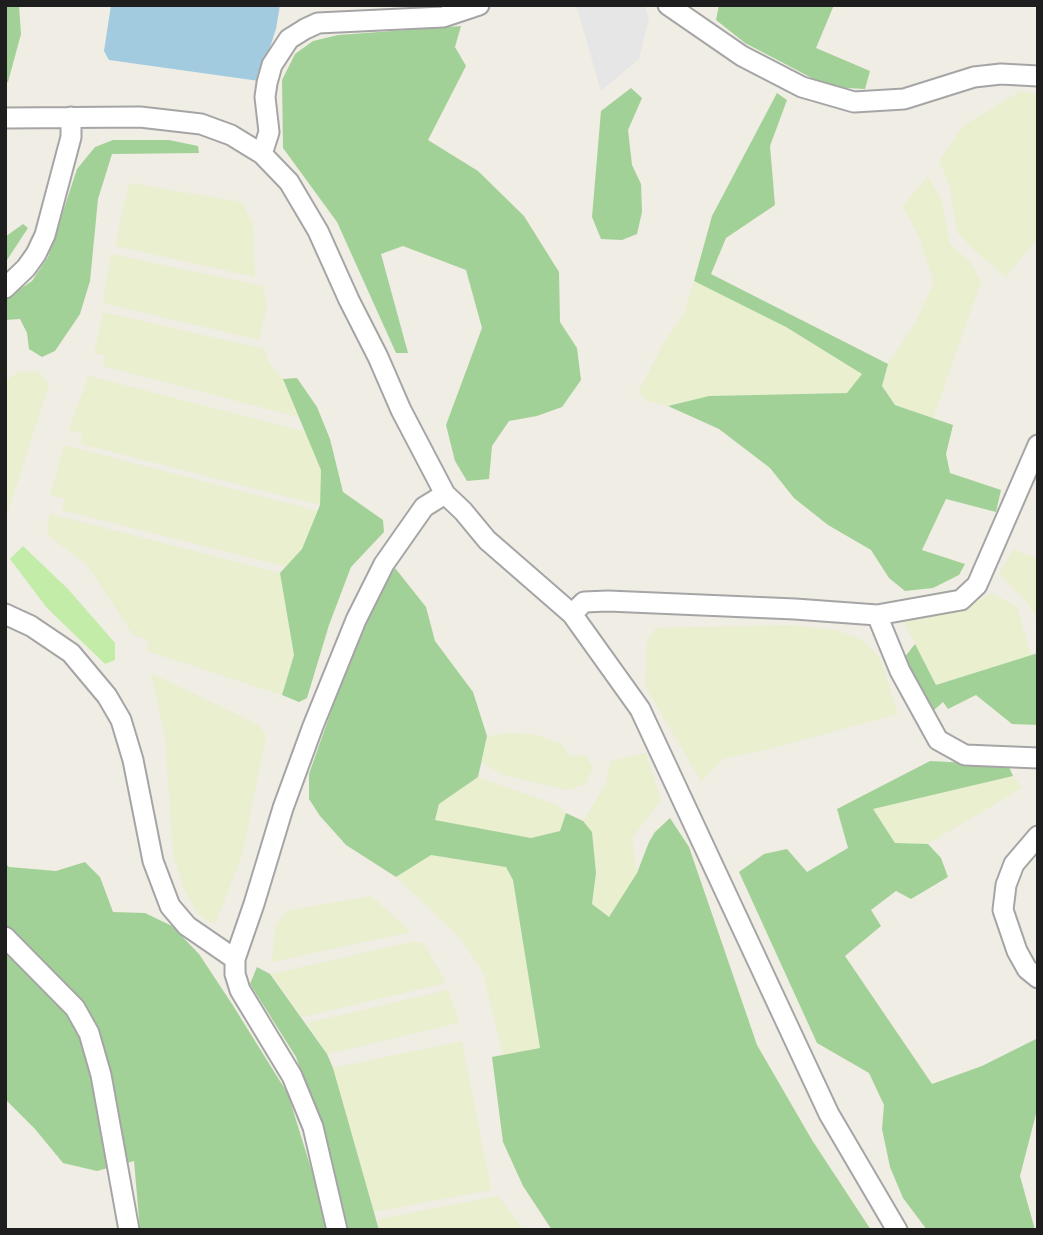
<!DOCTYPE html>
<style>
body{margin:0}
#map{position:relative;width:1043px;height:1235px;overflow:hidden;background:#f0ede4;font-family:Inter,sans-serif}
canvas{display:block}
.frame{position:absolute;inset:0;border:7px solid #1e1e1e;pointer-events:none}
</style>
<div id="map">
<canvas width="1043" height="1235"></canvas>
<div class="frame"></div>
</div>
<script>
const ctx = document.querySelector('canvas').getContext('2d');
ctx.lineJoin = 'round';
function fillPath(path, color) { ctx.fillStyle = color; ctx.fill(path, 'evenodd'); }
const toPath = rows => new Path2D(rows.map(r => 'M' + r).join(''));
function trace(path, color, width, dash) { ctx.strokeStyle = color; ctx.lineWidth = width; ctx.lineCap = dash ? 'butt' : 'round'; ctx.setLineDash(dash || []); ctx.stroke(path); }
fillPath(toPath([
 [1021,91,1038,95,1038,237,1006,277,975,251,957,232,950,187,939,161,963,126],
 [928,176,942,201,950,244,972,264,981,282,933,418,895,405,882,386,888,364,917,320,934,282,919,237,903,206],
 [129,183,242,202,253,224,255,277,115,246],
 [111,254,263,286,267,306,259,340,103,303],
 [694,281,786,327,863,374,847,393,709,396,668,406,650,402,638,393,663,344,684,314],
 [103,312,264,349,271,366,283,379,298,417,103,366,105,355,94,354],
 [38,371,49,385,5,521,5,381,18,372],
 [89,376,307,432,321,470,320,505,81,444,82,433,68,430],
 [64,445,317,511,302,549,287,567,62,510,65,498,50,496],
 [50,514,280,573,294,655,282,695,147,651,148,640,133,635,88,566,49,536,47,527],
 [1013,549,1038,559,1038,620,1028,603,999,574],
 [992,593,1017,607,1031,655,936,685,903,620,972,604],
 [789,625,837,630,862,640,880,658,898,714,758,752,725,758,701,781,645,686,647,641,656,628],
 [151,673,259,725,266,736,242,856,215,924,199,916,184,889,173,855,165,737],
 [513,733,533,734,562,744,568,756,586,755,593,768,586,784,567,790,503,775,481,762,487,736],
 [646,753,661,800,632,838,637,873,609,917,592,904,596,873,592,833,583,821,605,785,611,761],
 [1013,776,1022,788,928,844,895,844,872,809],
 [478,777,557,805,566,813,560,831,531,838,435,820,439,804],
 [430,855,506,866,513,880,540,1049,503,1056,483,972,459,937,396,877],
 [371,896,411,932,272,962,275,927,286,911],
 [411,942,424,943,446,983,302,1017,271,974],
 [448,990,459,1023,327,1054,307,1023],
 [462,1041,491,1190,374,1212,333,1068],
 [498,1196,524,1230,379,1230,378,1219]
]), '#e9efcf');
fillPath(toPath([
 [23,546,68,589,115,643,115,660,105,664,47,608,10,559]
]), '#c2eca8');
fillPath(toPath([
 [5,5,19,5,21,34,8,82,5,83],
 [719,5,834,5,816,48,870,71,865,89,829,87,745,43,716,20],
 [461,26,455,47,466,66,428,140,478,171,524,216,559,272,560,322,577,348,581,380,562,407,537,416,509,421,492,446,489,479,467,481,455,461,446,425,482,328,466,270,403,246,381,254,408,353,396,353,337,222,283,148,282,80,295,54,313,41,338,35],
 [631,88,642,98,628,130,632,165,641,184,642,212,637,234,622,240,601,239,592,217,601,111],
 [777,93,787,100,770,146,775,205,726,238,711,274,888,364,882,386,895,405,953,425,946,454,950,473,1001,490,996,512,946,499,922,550,965,564,959,575,933,588,905,591,889,578,871,550,828,525,794,498,770,468,719,429,668,406,709,396,847,393,862,374,786,327,694,281,712,216],
 [113,140,169,140,198,146,199,153,112,154,98,199,90,281,80,314,55,351,42,357,29,349,27,333,20,319,5,320,5,299,32,281,48,257,77,169,95,147],
 [23,224,28,228,5,263,5,237],
 [297,378,317,407,330,439,343,492,383,520,384,532,351,567,329,625,307,698,299,702,282,695,294,655,280,573,302,549,320,505,321,470,283,379],
 [395,568,426,607,435,641,473,692,487,736,478,777,439,804,435,820,531,838,560,831,566,813,583,821,592,832,596,873,592,904,609,917,637,873,649,842,655,832,670,818,689,847,757,1045,812,1140,871,1230,552,1230,523,1186,503,1142,492,1057,540,1048,513,880,506,867,431,855,396,877,346,845,320,816,309,799,309,774,342,680,377,600],
 [915,644,936,685,1038,653,1038,725,1012,724,976,695,948,709,943,702,934,710,904,658],
 [930,761,1008,765,1013,776,873,809,895,843,928,844,941,858,948,877,911,899,896,891,871,910,881,926,845,956,932,1084,982,1066,1038,1038,1038,1106,1020,1176,1035,1230,927,1230,903,1198,890,1167,882,1129,884,1105,869,1073,817,1043,739,872,764,854,787,849,807,872,848,848,837,809],
 [85,862,100,877,113,912,145,913,172,926,199,954,232,1004,288,1094,330,1230,140,1230,134,1161,97,1171,63,1163,35,1129,5,1099,5,863,9,867,56,871],
 [257,967,270,974,327,1054,333,1068,379,1230,344,1230,319,1120,296,1057,250,984]
]), '#a2d197');
fillPath(toPath([
 [576,5,645,5,649,19,639,59,601,91]
]), '#e6e6e6');
fillPath(toPath([
 [111,5,280,5,276,29,259,81,109,60,104,51]
]), '#a3cbdf');
const street = toPath([
 [668,5,742,56,802,87,854,102,904,99,974,77,1001,74,1038,76],
 [5,118,140,117,201,124,231,135,262,154,289,182,318,231,349,300,378,357,401,410,445,494,463,511,487,540,572,614,640,709,829,1114,897,1230],
 [262,154,269,132,265,97,267,83,272,65,289,39,305,29,318,23,443,17,479,5],
 [5,288,26,268,36,254,45,235,71,137,71,117],
 [5,614,31,626,71,653,107,696,121,720,133,760,153,861,170,906,187,926,235,959],
 [572,614,584,602,608,601,795,609,877,615,961,600,977,585,1038,445],
 [877,615,900,671,938,740,965,755,1038,758],
 [1038,836,1014,864,1006,885,1003,910,1017,951,1027,969,1038,978],
 [5,937,75,1008,89,1033,101,1075,129,1230],
 [337,1230,313,1127,292,1076,240,990,235,974,235,959,254,904,283,808,313,726,356,620,384,564,424,507,445,494]
]);
trace(street, '#a5a5a5', 23);
trace(street, '#fff', 19);
</script>
